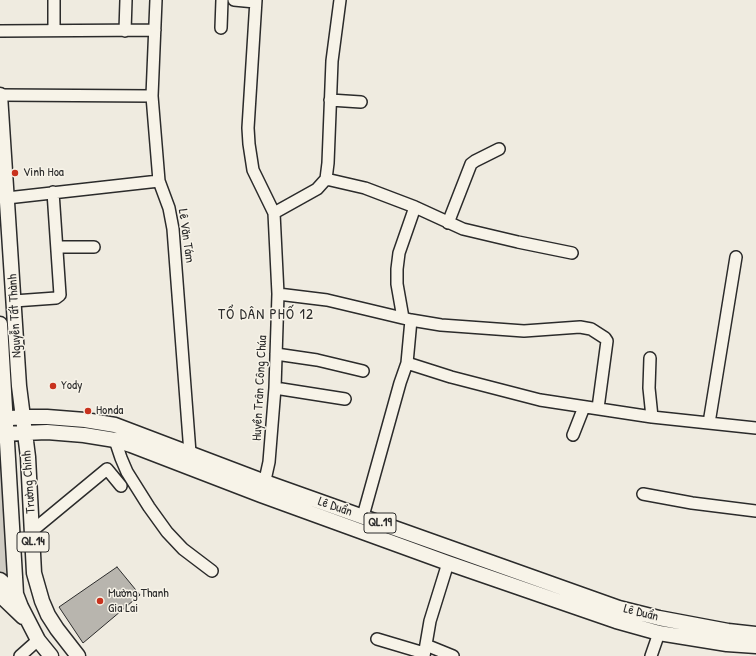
<!DOCTYPE html>
<meta charset="utf-8">
<style>
body{margin:0}
canvas{display:block;background:#efebe0}
</style>
<canvas width="756" height="656"></canvas>
<script>
const ctx = document.querySelector('canvas').getContext('2d');
ctx.lineJoin = 'round';
function fillPath(path, color) { ctx.fillStyle = color; ctx.fill(path, 'evenodd'); }
const toPath = rows => new Path2D(rows.map(r => 'M' + r).join(''));
function trace(path, color, width, dash) { ctx.strokeStyle = color; ctx.lineWidth = width; ctx.lineCap = dash ? 'butt' : 'round'; ctx.setLineDash(dash || []); ctx.stroke(path); }
function label(font, color, halo, rows, align = 'center') {
  ctx.font = font + ' "Patrick Hand",sans-serif'; ctx.lineWidth = 3; ctx.setLineDash([]); ctx.textBaseline = 'middle'; ctx.strokeStyle = halo; ctx.fillStyle = color; for (const [text, x, y, turn = 0] of rows) {
    ctx.save(); ctx.translate(x, y); ctx.rotate((+turn || 0) * Math.PI / 180); ctx.textAlign = isNaN(turn) ? turn : align; if (halo) ctx.strokeText(text, 0, 0); ctx.fillText(text, 0, 0); ctx.restore();
  }
}
fillPath(toPath([
 [0,451,4,456,12,580,0,576]
]), '#cfcbc2');
const building = toPath([
 [117,567,140,595,83,643,59,607,117,567]
]);
fillPath(building, '#b8b5ae');
trace(building, '#2b2b2b', 1);
const minor = toPath([
 [156,0,152,96,159,181,169,208,173,229,190,453],
 [234,0,255,2],
 [256,0,248,128,249,144,253,170,274,213,278,294,275,388,269,462,263,489],
 [221,28,222,0],
 [54,30,54,0],
 [0,31,155,30],
 [125,31,126,0],
 [0,95,152,96],
 [330,100,361,102],
 [326,179,365,188,415,207,463,229,518,242,572,253],
 [7,198,159,181],
 [274,213,317,189,326,179,328,163,332,61,340,0],
 [448,223,471,164,475,161,499,149],
 [57,247,94,247],
 [278,294,327,300,411,320,441,325,524,331,580,327,591,329,605,338,607,341,598,408],
 [14,301,56,298,60,295,53,192],
 [403,318,397,284,397,269,399,253,415,207],
 [276,354,317,360,363,371],
 [650,358,649,388,652,417],
 [407,363,451,377,540,400,652,417,756,428],
 [275,388,345,399],
 [709,423,736,257],
 [573,435,584,407],
 [115,440,121,458,127,472,149,507,167,532,183,549,212,571],
 [643,494,692,503,756,511],
 [363,516,400,383,407,363,411,320],
 [32,531,107,469,121,486],
 [377,639,424,653],
 [426,645,453,656],
 [20,656,38,640],
 [424,656,430,621,448,563],
 [651,656,659,633]
]);
const major = toPath([
 [0,95,19,386,28,457,34,573,42,601,48,615,57,629,78,656],
 [0,324,16,594,21,607,38,640,51,656],
 [0,419,23,417,47,417,85,420,115,425,265,482,619,608,659,618,728,631,756,634],
 [0,434,47,432,84,435,115,440,131,445,261,495,448,563,616,621,659,633,727,644,756,646],
 [0,580,16,594],
 [0,595,23,617]
]);
trace(minor, '#2b2b2b', 14);
trace(major, '#2b2b2b', 17);
trace(minor, '#f7f3e8', 11);
trace(major, '#f7f3e8', 14);
for (const [x, y, r, color] of [
 [15,173,4,"#c8321e"],
 [53,386,4,"#c8321e"],
 [88,411,4,"#c8321e"],
 [100,601,4,"#c8321e"]
]) { const dot = new Path2D(); dot.arc(x, y, r, 0, 2 * Math.PI); ctx.fillStyle = color; ctx.fill(dot); trace(dot, '#f7f3e8', 1.5); }
for (const [x, y, w] of [
 [380,523,32],
 [33,542,32]
]) { const box = new Path2D(); box.roundRect(x - w / 2, y - 10, w, 20, 3); ctx.fillStyle = '#f7f3e8'; ctx.fill(box); trace(box, '#2b2b2b', 1); }
label('bold 12px', '#2b2b2b', null, [
 ["QL.19",380,523],
 ["QL.14",33,542]
]);
label('13px', '#2b2b2b', '#f7f3e8', [
 ["Vinh Hoa",23,173],
 ["Yody",61,386],
 ["Honda",96,411],
 ["Mường Thanh",108,594],
 ["Gia Lai",108,609]
], 'left');
label('13px', '#2b2b2b', '#f7f3e8', [
 ["Lê Văn Tám",186,236,82],
 ["Nguyễn Tất Thành",15,316,-93],
 ["Huyền Trân Công Chúa",260,388,-87],
 ["Trường Chinh",29,482,-94],
 ["Lê Duẩn",335,507,19],
 ["Lê Duẩn",641,613,14]
]);
ctx.letterSpacing = '1px';
label('15px', '#2b2b2b', '#f7f3e8', [
 ["TỔ DÂN PHỐ 12",266,315]
]);
ctx.letterSpacing = '0px';
</script>
